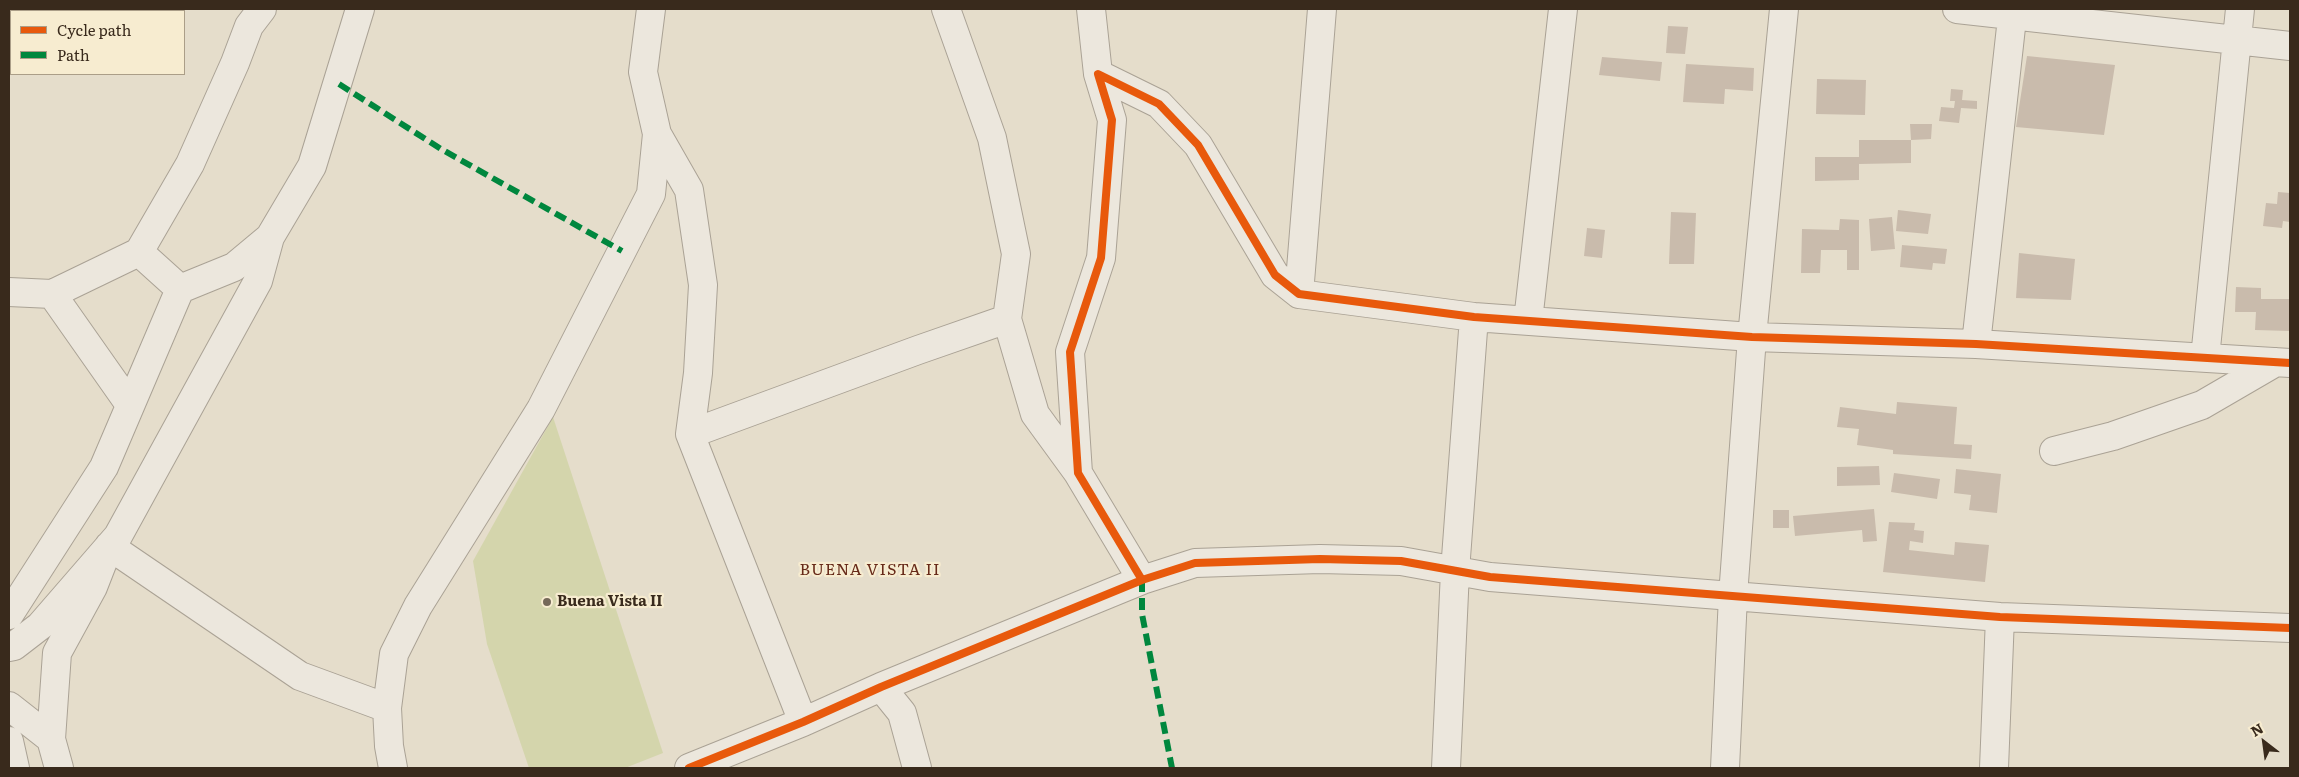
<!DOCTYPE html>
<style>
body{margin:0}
#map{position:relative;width:2299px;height:777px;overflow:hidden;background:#e5ddcb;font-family:Literata,serif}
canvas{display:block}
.frame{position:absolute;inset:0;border:10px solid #392a1c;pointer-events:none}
.legend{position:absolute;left:10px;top:10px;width:175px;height:65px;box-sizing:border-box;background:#f7ecd0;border:1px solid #ab9e88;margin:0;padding:6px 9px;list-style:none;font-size:15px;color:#392a1c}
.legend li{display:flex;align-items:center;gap:10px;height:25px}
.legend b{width:25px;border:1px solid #ab9e88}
.north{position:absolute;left:2239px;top:717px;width:50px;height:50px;-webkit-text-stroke:4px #f7ecd0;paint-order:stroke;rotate:330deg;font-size:14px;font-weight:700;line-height:20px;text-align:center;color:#392a1c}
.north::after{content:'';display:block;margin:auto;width:18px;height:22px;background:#392a1c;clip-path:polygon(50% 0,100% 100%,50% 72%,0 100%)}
</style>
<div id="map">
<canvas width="2299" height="777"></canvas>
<div class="frame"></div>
<ul class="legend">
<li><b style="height:6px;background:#e8590c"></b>Cycle path</li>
<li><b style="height:6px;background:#00873e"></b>Path</li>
</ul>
<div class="north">N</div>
</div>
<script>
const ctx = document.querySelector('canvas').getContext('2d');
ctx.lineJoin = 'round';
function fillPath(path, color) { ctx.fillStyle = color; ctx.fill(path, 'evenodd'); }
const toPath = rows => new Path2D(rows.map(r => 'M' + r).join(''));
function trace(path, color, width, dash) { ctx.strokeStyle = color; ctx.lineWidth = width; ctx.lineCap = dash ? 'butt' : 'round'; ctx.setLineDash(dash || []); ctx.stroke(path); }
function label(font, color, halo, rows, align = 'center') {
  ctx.font = font + ' Literata,serif'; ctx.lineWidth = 4.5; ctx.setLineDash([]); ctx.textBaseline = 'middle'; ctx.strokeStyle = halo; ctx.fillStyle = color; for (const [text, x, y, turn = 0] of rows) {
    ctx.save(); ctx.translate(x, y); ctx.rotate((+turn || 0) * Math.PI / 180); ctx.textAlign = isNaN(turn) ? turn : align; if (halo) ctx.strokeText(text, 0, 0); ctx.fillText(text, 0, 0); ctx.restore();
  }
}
fillPath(toPath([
 [553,417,663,753,625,768,529,768,487,644,473,561]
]), '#d4d5ac');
fillPath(toPath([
 [1668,26,1688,27,1685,54,1666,53],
 [2027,56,2115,65,2104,135,2016,127],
 [1602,57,1662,62,1660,81,1599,75],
 [1686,64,1754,68,1753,91,1725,89,1724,104,1683,102],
 [1817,79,1866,80,1865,115,1816,114],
 [1951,89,1963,90,1962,100,1977,101,1977,109,1961,108,1959,123,1939,121,1941,107,1954,108,1955,101,1950,101],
 [1910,124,1932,124,1931,139,1911,140],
 [1859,140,1911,140,1911,163,1859,164,1859,180,1815,181,1815,157,1859,157],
 [2278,192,2290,193,2290,222,2283,221,2282,228,2263,226,2266,203,2277,204],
 [1898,210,1931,214,1928,234,1896,231],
 [1671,212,1696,213,1694,264,1669,264],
 [1892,217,1895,249,1871,251,1869,219],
 [1840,219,1859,220,1859,270,1847,270,1847,250,1821,250,1820,273,1801,273,1802,229,1839,230],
 [1587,228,1605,230,1602,258,1584,256],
 [1902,245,1947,249,1945,264,1933,263,1932,270,1900,267],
 [2019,253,2075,259,2071,300,2016,298],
 [2236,287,2261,288,2261,299,2290,299,2290,331,2255,330,2256,312,2235,312],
 [1897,402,1957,407,1954,444,1972,445,1971,459,1893,454,1893,450,1857,445,1859,429,1837,427,1840,407,1896,414],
 [1879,466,1880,485,1837,486,1837,467],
 [1956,469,2001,474,1997,513,1969,510,1971,495,1954,493],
 [1894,473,1940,479,1937,499,1891,492],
 [1874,509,1877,541,1863,542,1862,530,1795,536,1793,516],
 [1773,510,1789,510,1789,528,1773,528],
 [1889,522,1915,523,1914,530,1924,531,1923,543,1910,541,1909,550,1954,555,1955,542,1989,545,1985,582,1883,572]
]), '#c9bbac');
const minor = toPath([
 [946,9,992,138,1016,254,1007,319,1035,414,1078,473],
 [1091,9,1098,74],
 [1957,9,2290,46],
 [657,134,689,190,703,285,698,373,690,434,803,722],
 [139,252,190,164,235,63,249,26,262,9],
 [9,292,52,294,139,252,180,289],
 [52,294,130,405],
 [1299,294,1322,9],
 [1528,321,1563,9],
 [1976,344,2013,9],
 [2205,358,2240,9],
 [690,434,918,350,1007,319],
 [2054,451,2113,436,2202,405,2276,362],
 [1142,580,1078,473,1070,352,1101,258,1112,120,1098,74,1159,104,1198,145,1275,275,1299,294,1474,317,1752,337,1976,344,2290,363],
 [9,615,104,467,180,289,234,267,270,237,312,166,360,9],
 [9,647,14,646,40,626,118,536,258,281,270,237],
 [881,687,902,713,917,768],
 [9,706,51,739,59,768],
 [51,739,57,653,93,587,109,546,300,676,387,708],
 [9,741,15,768],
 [393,768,389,746,387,708,394,654,418,606,541,409,651,194,657,134,643,72,651,9],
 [689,768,803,722,881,687,1142,580,1195,563,1320,559,1401,561,1490,577,2000,617,2290,628],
 [1446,768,1455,571,1474,317],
 [1725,768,1733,596,1752,337,1784,9],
 [1994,768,2000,617]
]);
trace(minor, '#aaa295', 30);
trace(minor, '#ece7dd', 28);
trace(toPath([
 [339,84,441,149,622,251],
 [1142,580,1142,614,1172,768]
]), '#00873e', 6, [12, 6]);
trace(toPath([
 [1142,580,1078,473,1070,352,1101,258,1112,120,1098,74,1159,104,1198,145,1275,275,1299,294,1474,317,1752,337,1976,344,2290,363],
 [689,768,803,722,881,687,1142,580,1195,563,1320,559,1401,561,1490,577,2000,617,2290,628]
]), '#e8590c', 8);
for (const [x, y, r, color] of [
 [547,602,5,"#756959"]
]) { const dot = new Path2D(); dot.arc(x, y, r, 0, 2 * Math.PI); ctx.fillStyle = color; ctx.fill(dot); trace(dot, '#f7ecd0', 2); }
label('bold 15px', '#392a1c', '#f7ecd0', [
 ["Buena Vista II",557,602]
], 'left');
ctx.letterSpacing = '1px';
label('16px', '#672a19', '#f7ecd0', [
 ["BUENA VISTA II",870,570]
]);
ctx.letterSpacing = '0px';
</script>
